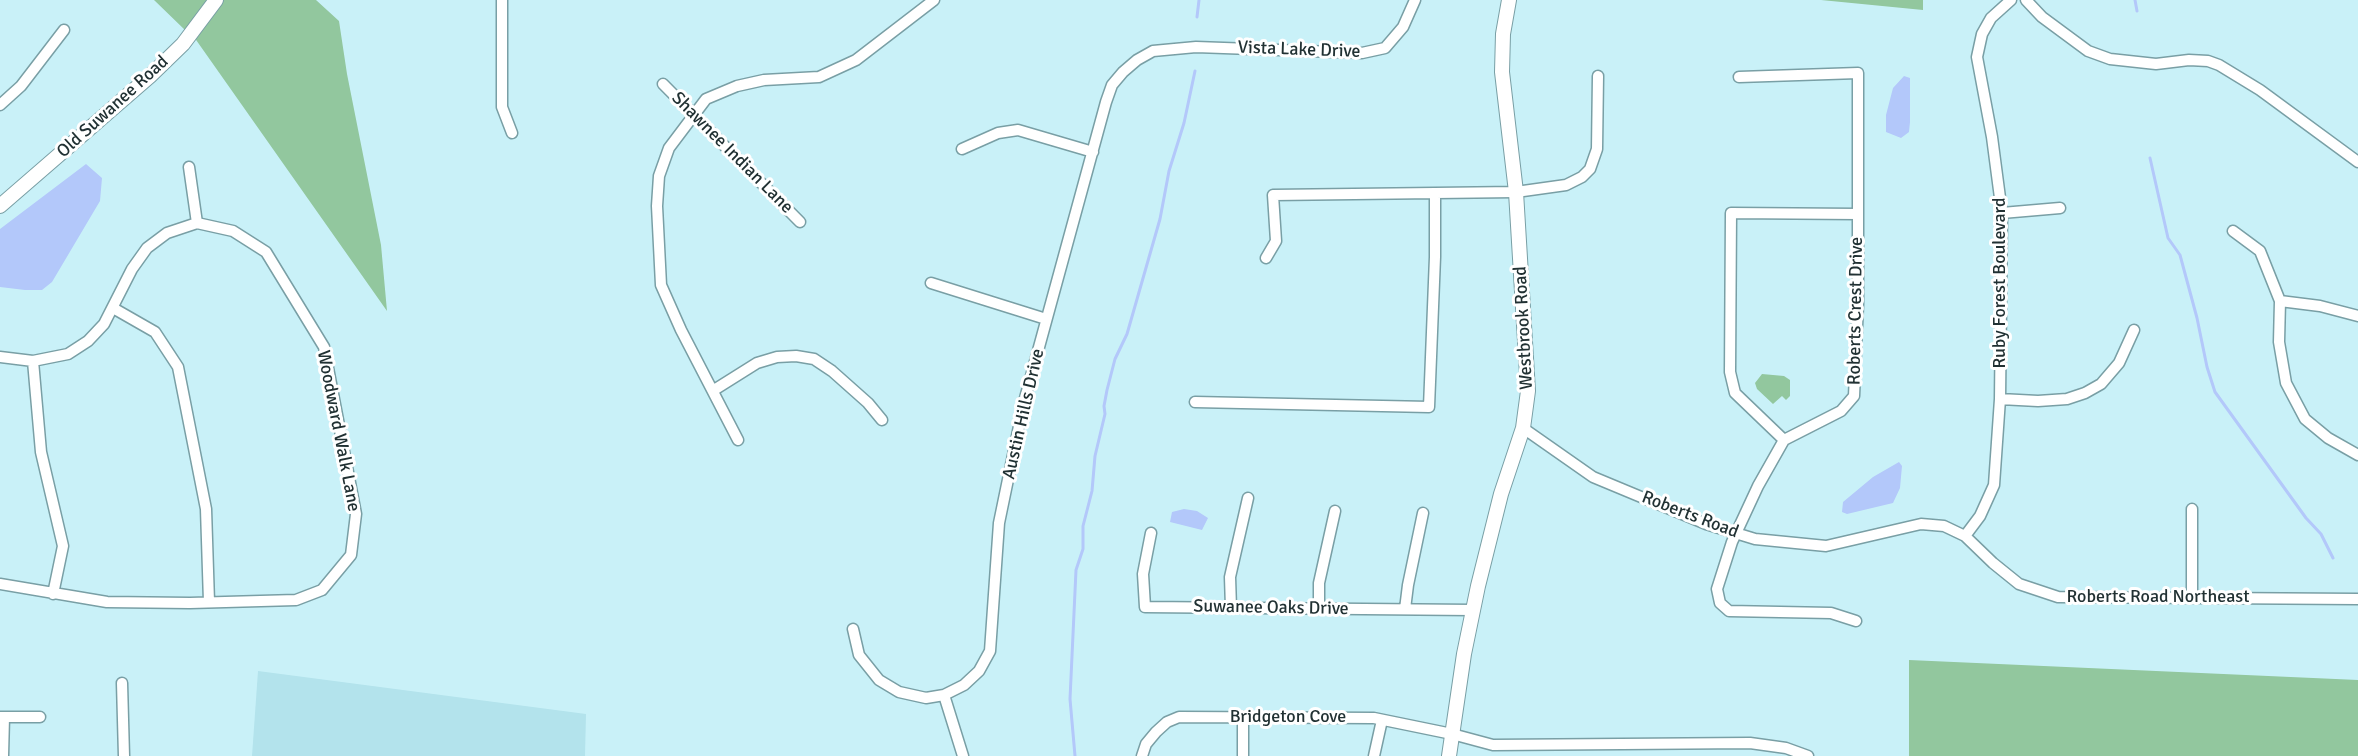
<!DOCTYPE html>
<style>
body{margin:0}
canvas{display:block;background:#c9f1f8}
</style>
<canvas width="2358" height="756"></canvas>
<script>
const ctx = document.querySelector('canvas').getContext('2d');
ctx.lineJoin = 'round';
function fillPath(path, color) { ctx.fillStyle = color; ctx.fill(path, 'evenodd'); }
const toPath = rows => new Path2D(rows.map(r => 'M' + r).join(''));
function trace(path, color, width, dash) { ctx.strokeStyle = color; ctx.lineWidth = width; ctx.lineCap = dash ? 'butt' : 'round'; ctx.setLineDash(dash || []); ctx.stroke(path); }
function label(font, color, halo, rows, align = 'center') {
  ctx.font = font + ' Signika,sans-serif'; ctx.lineWidth = 6; ctx.setLineDash([]); ctx.textBaseline = 'middle'; ctx.strokeStyle = halo; ctx.fillStyle = color; for (const [text, x, y, turn = 0] of rows) {
    ctx.save(); ctx.translate(x, y); ctx.rotate((+turn || 0) * Math.PI / 180); ctx.textAlign = isNaN(turn) ? turn : align; if (halo) ctx.strokeText(text, 0, 0); ctx.fillText(text, 0, 0); ctx.restore();
  }
}
fillPath(toPath([
 [258,671,586,714,585,756,252,756]
]), '#b3e3ec');
fillPath(toPath([
 [154,0,209,0,186,31],
 [221,0,316,0,339,21,347,74,381,245,387,311,194,37],
 [1821,0,1923,0,1923,10],
 [1762,374,1784,376,1790,380,1790,396,1786,400,1782,396,1773,404,1757,389,1755,383],
 [1909,660,2358,680,2358,756,1909,756]
]), '#92c79e');
fillPath(toPath([
 [1904,76,1910,78,1910,122,1909,132,1901,138,1886,132,1886,115,1893,88],
 [86,164,102,178,100,201,52,282,42,290,25,290,0,287,0,229],
 [1899,462,1902,466,1900,488,1893,503,1847,514,1842,512,1843,502,1873,477],
 [1184,509,1197,511,1208,518,1202,530,1170,522,1172,512]
]), '#b3c8fa');
trace(toPath([
 [2135,0,2137,11],
 [1197,17,1199,0],
 [2150,158,2168,238,2180,255,2197,318,2207,367,2215,392,2306,518,2321,534,2333,558],
 [1075,756,1070,699,1076,570,1083,549,1083,526,1092,491,1095,456,1105,414,1104,406,1107,390,1115,359,1127,334,1160,219,1169,171,1184,123,1195,71]
]), '#b3c8fa', 3);
const minor = toPath([
 [502,0,502,107,512,133],
 [2026,0,2042,17,2088,51,2110,59,2156,64,2189,60,2208,61,2219,65,2260,90,2358,162],
 [1739,77,1858,73,1858,304,1854,396,1841,411,1784,440,1758,486,1732,542,1717,589,1720,603,1729,611,1831,613,1856,621],
 [663,84,800,222],
 [0,105,21,86,64,30],
 [962,149,998,133,1018,130,1093,152],
 [189,167,197,223],
 [2002,213,2060,208],
 [2233,231,2260,251,2280,301,2279,342,2286,383,2305,419,2328,438,2358,455],
 [1266,258,1276,241,1273,195,1516,192,1566,185,1582,177,1590,169,1597,149,1598,76],
 [931,283,1046,319],
 [2280,301,2320,306,2358,316],
 [113,308,155,332,178,367,206,509,209,602],
 [0,357,33,361,68,354,88,341,104,324,132,269,147,248,167,233,197,223,233,231,266,252,324,347,356,514,351,555,322,590,296,600,190,603,107,602,0,584],
 [33,361,41,452,63,546,53,594],
 [714,390,757,363,777,357,796,356,814,359,832,371,868,403,882,420],
 [2000,399,2038,401,2067,399,2085,393,2101,384,2119,363,2134,330],
 [1195,402,1429,407,1435,257,1435,193],
 [1523,428,1593,477,1706,524,1755,539,1826,546,1921,524,1944,526,1965,536,1993,563,2019,584,2058,597,2358,599],
 [738,440,681,330,661,285,657,206,659,176,669,148,706,99,737,86,764,80,819,77,856,60,934,0],
 [1784,440,1735,393,1730,372,1731,213,1858,214],
 [2192,509,2192,597],
 [1151,533,1143,574,1145,607,1473,610],
 [1965,536,1980,516,1994,485,2000,399,2002,213,1992,137,1977,57,1982,34,1991,18,2011,0],
 [1231,608,1230,577,1248,498],
 [1319,609,1319,583,1335,511],
 [1405,609,1408,585,1423,513],
 [853,629,859,655,879,680,899,692,926,698,944,695,964,685,979,671,990,651,999,523,1024,402,1106,102,1112,85,1123,72,1137,60,1153,51,1196,47,1362,53,1385,48,1403,27,1415,0],
 [122,683,124,756],
 [944,695,963,756],
 [0,717,40,717],
 [3,756,4,717],
 [1142,756,1146,744,1156,732,1167,722,1179,717,1374,718,1452,734,1493,745,1750,743,1786,748,1808,756],
 [1243,756,1243,717],
 [1374,756,1382,720]
]);
const tertiary = toPath([
 [0,206,150,76,183,44,216,0],
 [1449,756,1464,654,1478,586,1501,494,1523,428,1528,391,1516,192,1502,72,1503,34,1509,0]
]);
trace(minor, '#799fa5', 13);
trace(tertiary, '#799fa5', 16);
trace(minor, '#fff', 10);
trace(tertiary, '#fff', 14);
label('18px', '#213133', '#fff', [
 ["Vista Lake Drive",1299,50,2],
 ["Old Suwanee Road",113,107,-42],
 ["Shawnee Indian Lane",732,153,45],
 ["Ruby Forest Boulevard",2000,283,-90],
 ["Roberts Crest Drive",1856,311,-89],
 ["Westbrook Road",1524,328,-93],
 ["Austin Hills Drive",1024,414,-77],
 ["Woodward Walk Lane",338,431,79],
 ["Roberts Road",1690,515,21],
 ["Roberts Road Northeast",2158,597],
 ["Suwanee Oaks Drive",1271,608,1],
 ["Bridgeton Cove",1288,717]
]);
</script>
